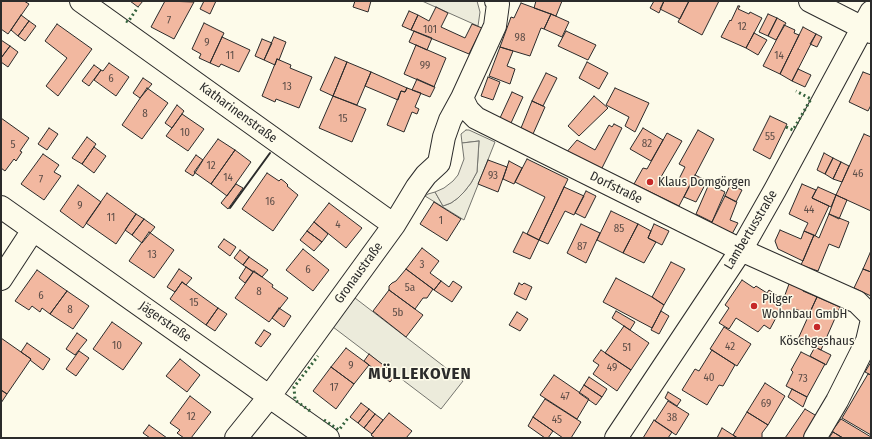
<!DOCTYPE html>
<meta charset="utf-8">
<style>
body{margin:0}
#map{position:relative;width:872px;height:439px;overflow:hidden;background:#fdfbea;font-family:"Fira Sans Condensed",sans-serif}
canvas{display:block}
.frame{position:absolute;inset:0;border:2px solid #2b2b2b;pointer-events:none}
</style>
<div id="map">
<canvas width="872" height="439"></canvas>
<div class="frame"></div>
</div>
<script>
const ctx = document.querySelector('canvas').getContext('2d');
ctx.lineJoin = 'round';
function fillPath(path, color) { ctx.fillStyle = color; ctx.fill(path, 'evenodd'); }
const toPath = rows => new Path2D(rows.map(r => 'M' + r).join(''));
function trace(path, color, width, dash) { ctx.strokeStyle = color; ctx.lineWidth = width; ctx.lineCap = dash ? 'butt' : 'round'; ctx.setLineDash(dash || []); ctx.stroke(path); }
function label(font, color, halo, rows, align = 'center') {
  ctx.font = font + ' "Fira Sans Condensed",sans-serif'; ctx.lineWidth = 3; ctx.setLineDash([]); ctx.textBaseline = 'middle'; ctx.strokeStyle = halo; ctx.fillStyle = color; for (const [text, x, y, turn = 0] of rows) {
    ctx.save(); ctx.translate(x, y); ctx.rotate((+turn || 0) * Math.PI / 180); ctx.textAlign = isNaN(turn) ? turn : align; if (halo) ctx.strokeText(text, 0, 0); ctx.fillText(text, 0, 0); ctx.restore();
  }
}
const green = toPath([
 [422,1,477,1,480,12,478,26,422,1],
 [466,130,469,130,495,142,464,220,425,196,428,194,435,192,443,206,451,203,458,198,464,192,471,183,477,172,479,141,462,143,461,134,466,130],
 [355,298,463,381,441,409,333,327,355,298]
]);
fillPath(green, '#ecebdb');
trace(green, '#74746e', 1);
const parking = toPath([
 [479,141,477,172,471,183,464,192,458,198,451,203,443,206,435,192,444,188,453,181,458,175,464,159,462,143,479,141]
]);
fillPath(parking, '#eceadb');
trace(parking, '#74746e', 1);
const building = toPath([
 [1,1,24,1,29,4,8,34,1,29,1,1],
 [130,1,143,1,138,7,130,1],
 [165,1,194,2,174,39,151,27,165,1],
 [204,1,216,1,210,14,200,9,204,1],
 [355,1,371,1,368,12,353,7,355,1],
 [536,1,562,1,556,16,534,8,536,1],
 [654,1,664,1,659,13,650,8,654,1],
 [664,1,689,1,680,19,660,9,664,1],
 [689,1,719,1,702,35,678,22,689,1],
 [521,3,551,14,544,29,541,28,530,56,500,47,511,17,514,18,521,3],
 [738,6,740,6,738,9,749,14,750,12,762,18,746,48,721,37,730,20,731,21,738,6],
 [436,7,448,13,441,27,465,38,472,24,482,28,469,54,411,30,418,15,429,21,436,7],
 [409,11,418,15,411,30,402,26,409,11],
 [551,14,569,22,562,37,544,29,551,14],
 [768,14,777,18,768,36,759,32,768,14],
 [21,15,29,21,18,36,11,30,21,15],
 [777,18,786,23,776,40,768,36,777,18],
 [29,21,36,26,25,41,18,36,29,21],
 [204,23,224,33,210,63,199,58,201,54,192,49,204,23],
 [57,24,92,49,58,96,46,86,67,58,45,41,57,24],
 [784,25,795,30,794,33,799,35,780,74,763,66,784,25],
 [803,27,816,34,792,81,780,74,803,27],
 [414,31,432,38,427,50,409,42,414,31],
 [566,31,596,45,588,60,558,46,566,31],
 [754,33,767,40,758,55,746,48,754,33],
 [816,34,822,37,817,47,810,44,816,34],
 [222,37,250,50,239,72,221,64,219,67,210,63,222,37],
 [274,37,286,42,279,60,277,59,275,65,264,60,274,37],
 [262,39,272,43,264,60,255,56,262,39],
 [1,40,10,46,1,58,1,40],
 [416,45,446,58,434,87,404,74,416,45],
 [10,46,18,52,8,67,1,62,1,58,10,46],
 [500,47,513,51,507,66,515,69,510,84,489,76,500,47],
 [335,57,347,62,333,96,320,90,335,57],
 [277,59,291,65,290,68,312,77,299,108,276,99,275,102,262,96,277,59],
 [347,62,371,72,357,105,333,96,347,62],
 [587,62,608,73,599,89,579,78,587,62],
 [109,63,129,77,116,96,94,80,101,70,103,71,109,63],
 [94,65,101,70,89,86,82,81,94,65],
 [798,69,811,75,805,87,792,81,798,69],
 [371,72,407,88,405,92,401,91,398,100,365,86,371,72],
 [863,72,871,75,871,105,868,111,849,102,863,72],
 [546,73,557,78,543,106,532,101,546,73],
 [488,77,500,82,493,100,481,96,488,77],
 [143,78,152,84,140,98,133,93,143,78],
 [417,79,435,87,430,97,412,90,417,79],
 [147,88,168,103,142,139,122,125,147,88],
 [407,88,421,93,415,107,419,109,417,114,412,112,404,132,387,125,401,91,405,92,407,88],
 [615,88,649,103,635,132,625,126,629,117,606,105,615,88],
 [512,92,523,97,511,123,500,118,512,92],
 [333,96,366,109,352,142,319,128,333,96],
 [594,96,608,108,579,136,568,126,594,96],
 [532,101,545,107,533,134,521,128,532,101],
 [177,105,184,111,172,128,165,123,177,105],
 [182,114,204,129,188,151,166,136,182,114],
 [770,116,787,124,770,159,753,150,770,116],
 [1,118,29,138,20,151,22,152,16,161,14,159,5,171,1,168,1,118],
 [614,124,622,128,600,172,565,154,577,140,595,150,609,125,612,127,614,124],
 [49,128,58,134,47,150,38,144,49,128],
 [643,128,663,140,651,161,630,149,643,128],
 [698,130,714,139,679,206,634,184,643,168,647,169,667,133,682,141,661,177,676,185,685,167,679,164,698,130],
 [864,134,871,137,871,211,836,195,864,134],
 [87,137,96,144,82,164,72,158,87,137],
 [218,139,235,150,211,184,194,172,218,139],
 [94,147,106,156,94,173,82,164,94,147],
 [235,150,251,162,227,196,211,184,235,150],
 [824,153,833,158,825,174,817,170,824,153],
 [43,154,59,165,54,172,61,176,44,200,21,184,43,154],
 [196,155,203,160,193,176,185,171,196,155],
 [833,158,841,162,833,179,825,174,833,158],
 [527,159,568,179,539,240,527,234,545,197,515,182,527,159],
 [488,160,507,167,498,192,478,184,488,160],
 [509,161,522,168,514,184,503,179,509,161],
 [841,162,849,166,842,182,833,179,841,162],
 [267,173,279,181,281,179,285,182,288,185,287,186,298,195,273,231,242,209,267,173],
 [695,175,707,181,696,202,684,197,695,175],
 [236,184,243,188,228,209,221,203,236,184],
 [709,184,725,192,712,222,696,214,709,184],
 [802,184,816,190,812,198,829,206,815,236,804,231,808,223,789,214,802,184],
 [78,185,101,202,83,228,60,211,78,185],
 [730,185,742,190,736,202,725,196,730,185],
 [564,187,584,196,574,215,565,211,548,244,539,240,564,187],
 [818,187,836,195,831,207,812,198,818,187],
 [586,191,596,196,585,218,575,213,586,191],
 [107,193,136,214,116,244,86,223,107,193],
 [836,195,847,200,839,219,829,214,836,195],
 [725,196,737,202,730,220,738,223,732,234,711,224,725,196],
 [434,202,461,219,447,241,420,224,434,202],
 [329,203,362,228,346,248,314,222,329,203],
 [611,211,638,224,623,253,597,240,611,211],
 [136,214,144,219,132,235,125,230,136,214],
 [829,214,849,222,839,248,829,244,818,271,801,265,814,235,819,238,829,214],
 [144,219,155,227,142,243,132,235,144,219],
 [314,222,328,234,322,242,307,231,314,222],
 [581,224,600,233,586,263,567,253,581,224],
 [638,224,651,231,648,238,656,242,644,263,623,253,638,224],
 [654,224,669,231,662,245,648,238,654,224],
 [780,230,801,239,804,231,814,235,803,261,778,249,775,241,780,230],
 [307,231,322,242,314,251,300,240,307,231],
 [149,232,174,250,154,278,129,261,149,232],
 [523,232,539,240,530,259,513,252,523,232],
 [224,239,236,247,230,256,218,247,224,239],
 [422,248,439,261,430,273,441,281,434,290,406,269,422,248],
 [303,249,329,270,313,291,286,270,303,249],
 [240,250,249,257,243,265,234,258,240,250],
 [870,253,871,254,871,272,863,269,870,253],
 [249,257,268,270,262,277,243,265,249,257],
 [671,262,685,269,664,305,652,297,671,262],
 [246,267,253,272,245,283,239,278,246,267],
 [179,269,192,278,186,285,182,282,175,292,167,287,179,269],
 [406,269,433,289,427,298,423,298,415,309,389,290,389,286,392,283,396,281,406,269],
 [863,269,871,272,871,296,854,288,863,269],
 [37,270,67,291,50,314,42,308,40,312,32,306,29,310,15,301,37,270],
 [254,271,273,285,272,287,288,298,269,322,235,298,254,271],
 [616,278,652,297,664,305,652,328,603,302,616,278],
 [742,280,754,288,756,286,767,293,769,290,782,299,778,314,770,329,764,325,758,332,736,318,729,329,719,323,729,308,725,305,742,280],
 [441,281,449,287,453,281,462,287,452,302,434,290,441,281],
 [182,282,218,308,206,325,170,299,182,282],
 [519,283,522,285,524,283,532,287,526,300,514,294,519,283],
 [789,284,803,289,803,291,817,297,809,314,795,309,791,319,778,314,789,284],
 [389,290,423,315,406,337,373,311,389,290],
 [67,291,89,306,73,329,50,314,67,291],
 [817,297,840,307,821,350,798,339,817,297],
 [218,308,227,314,215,331,206,325,218,308],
 [279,308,291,316,284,327,272,318,279,308],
 [616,311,635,322,630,330,612,318,616,311],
 [661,311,669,316,659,334,651,330,661,311],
 [517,312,528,319,520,331,509,325,517,312],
 [112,322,142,343,123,370,93,349,112,322],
 [624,326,649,343,631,370,605,353,624,326],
 [724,327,751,344,737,366,710,349,724,327],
 [264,330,271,334,261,347,255,343,264,330],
 [77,333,87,340,75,355,66,349,77,333],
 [1,338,31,359,7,394,1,390,1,338],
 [27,343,50,359,43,370,30,360,31,359,21,352,27,343],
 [815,347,831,355,826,365,810,356,815,347],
 [346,348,369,365,354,384,331,367,346,348],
 [601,350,631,370,617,391,593,374,599,365,593,361,601,350],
 [712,350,735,365,723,386,719,385,707,405,682,390,695,369,699,371,712,350],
 [79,351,89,358,76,376,66,369,79,351],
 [801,352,825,364,807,397,786,386,793,372,791,370,801,352],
 [369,354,396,375,390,382,364,361,369,354],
 [180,359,200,375,187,392,166,376,180,359],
 [871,362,871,375,865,372,871,362],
 [331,367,354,384,336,409,313,391,331,367],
 [868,374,871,375,871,435,842,418,868,374],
 [554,375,589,399,577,419,540,395,554,375],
 [589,377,607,389,602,397,584,385,589,377],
 [765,383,785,396,768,425,747,412,765,383],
 [584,385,602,397,596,405,579,393,584,385],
 [792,389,807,397,803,407,788,397,792,389],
 [1,390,7,394,1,403,1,390],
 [668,392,681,400,677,406,665,398,668,392],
 [190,396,211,412,191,438,184,438,177,433,180,430,170,423,190,396],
 [545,399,581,422,571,438,563,438,533,417,545,399],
 [668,401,689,414,676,435,655,421,668,401],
 [361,403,369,409,358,423,350,417,361,403],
 [369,409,375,414,364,428,358,423,369,409],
 [805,409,820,418,806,438,785,438,805,409],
 [747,412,768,425,762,433,762,438,738,438,733,435,747,412],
 [389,413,412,431,406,438,375,438,371,435,389,413],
 [375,414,383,420,372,434,364,428,375,414],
 [533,417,553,431,548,438,545,438,528,426,533,417],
 [841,419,871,437,871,438,843,438,833,432,832,431,841,419],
 [654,420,672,432,668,438,643,438,654,420],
 [149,425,167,438,150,438,143,433,149,425],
 [722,428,733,435,737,438,717,438,722,428],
 [833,432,843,438,829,438,833,432]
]);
fillPath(building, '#f2b8a0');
trace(building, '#2b2b2b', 1);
const minor = toPath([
 [81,1,394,225],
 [496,1,498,4,495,26,462,98,468,110,476,118,741,250,857,302,871,316],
 [810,1,871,32],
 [1,207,328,438],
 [1,279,33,230],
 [236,438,269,397,394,225,417,187,426,175,439,163,444,137,450,120,462,98],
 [616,438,741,250,775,190,871,12],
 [815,438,837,401,867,341,871,324]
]);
trace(minor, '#2b2b2b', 24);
trace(minor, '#fdfbea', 22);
trace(toPath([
 [126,21,128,22,138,7],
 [786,127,793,130,811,99,796,91],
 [310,411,295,400,294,387,318,356],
 [324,420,339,430,348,418]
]), '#34623c', 3, [2, 3]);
trace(toPath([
 [230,208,270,153]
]), '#2b2b2b', 2);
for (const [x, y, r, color] of [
 [650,182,4,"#c62828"],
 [754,306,4,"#c62828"],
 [817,327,4,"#c62828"]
]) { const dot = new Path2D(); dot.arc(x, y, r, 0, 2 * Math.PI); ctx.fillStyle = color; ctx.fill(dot); trace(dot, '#fdfbea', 1.5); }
label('11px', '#5d4e48', null, [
 ["7",169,21],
 ["12",742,27],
 ["101",430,30],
 ["98",520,38],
 ["9",207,43],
 ["11",230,56],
 ["14",779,56],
 ["99",425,66],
 ["6",111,79],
 ["13",287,87],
 ["8",145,114],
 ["15",343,119],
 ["10",185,133],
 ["55",770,137],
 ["82",647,144],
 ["5",13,145],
 ["12",211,166],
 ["46",858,174],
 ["93",493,176],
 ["14",228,178],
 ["7",41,180],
 ["16",270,202],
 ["9",80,206],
 ["44",809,210],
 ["11",111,218],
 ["1",441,221],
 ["4",338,225],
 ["85",619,229],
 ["87",582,247],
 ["13",152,255],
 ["3",422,265],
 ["6",308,270],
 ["5a",410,288],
 ["8",259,292],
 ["6",41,296],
 ["15",194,303],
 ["8",70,310],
 ["5b",398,313],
 ["10",117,346],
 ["42",730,347],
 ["51",627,348],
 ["9",351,366],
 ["49",612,368],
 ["40",709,378],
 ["73",803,379],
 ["17",334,388],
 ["47",565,397],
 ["69",766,404],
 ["12",191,417],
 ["38",672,418],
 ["45",557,420]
]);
label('13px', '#2b2b2b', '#fdfbea', [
 ["Katharinenstraße",238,113,36],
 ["Dorfstraße",616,188,26],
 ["Lambertusstraße",751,230,-59],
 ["Gronaustraße",359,273,-54],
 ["Jägerstraße",165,322,35]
]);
label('13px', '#2b2b2b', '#fdfbea', [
 ["Klaus Domgörgen",658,182],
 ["Pilger",762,299],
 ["Wohnbau GmbH",762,314],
 ["Köschgeshaus",817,341,"center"]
], 'left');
ctx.letterSpacing = '1px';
label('bold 17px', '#2b2b2b', '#fdfbea', [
 ["MÜLLEKOVEN",420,374]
]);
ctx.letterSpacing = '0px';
</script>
